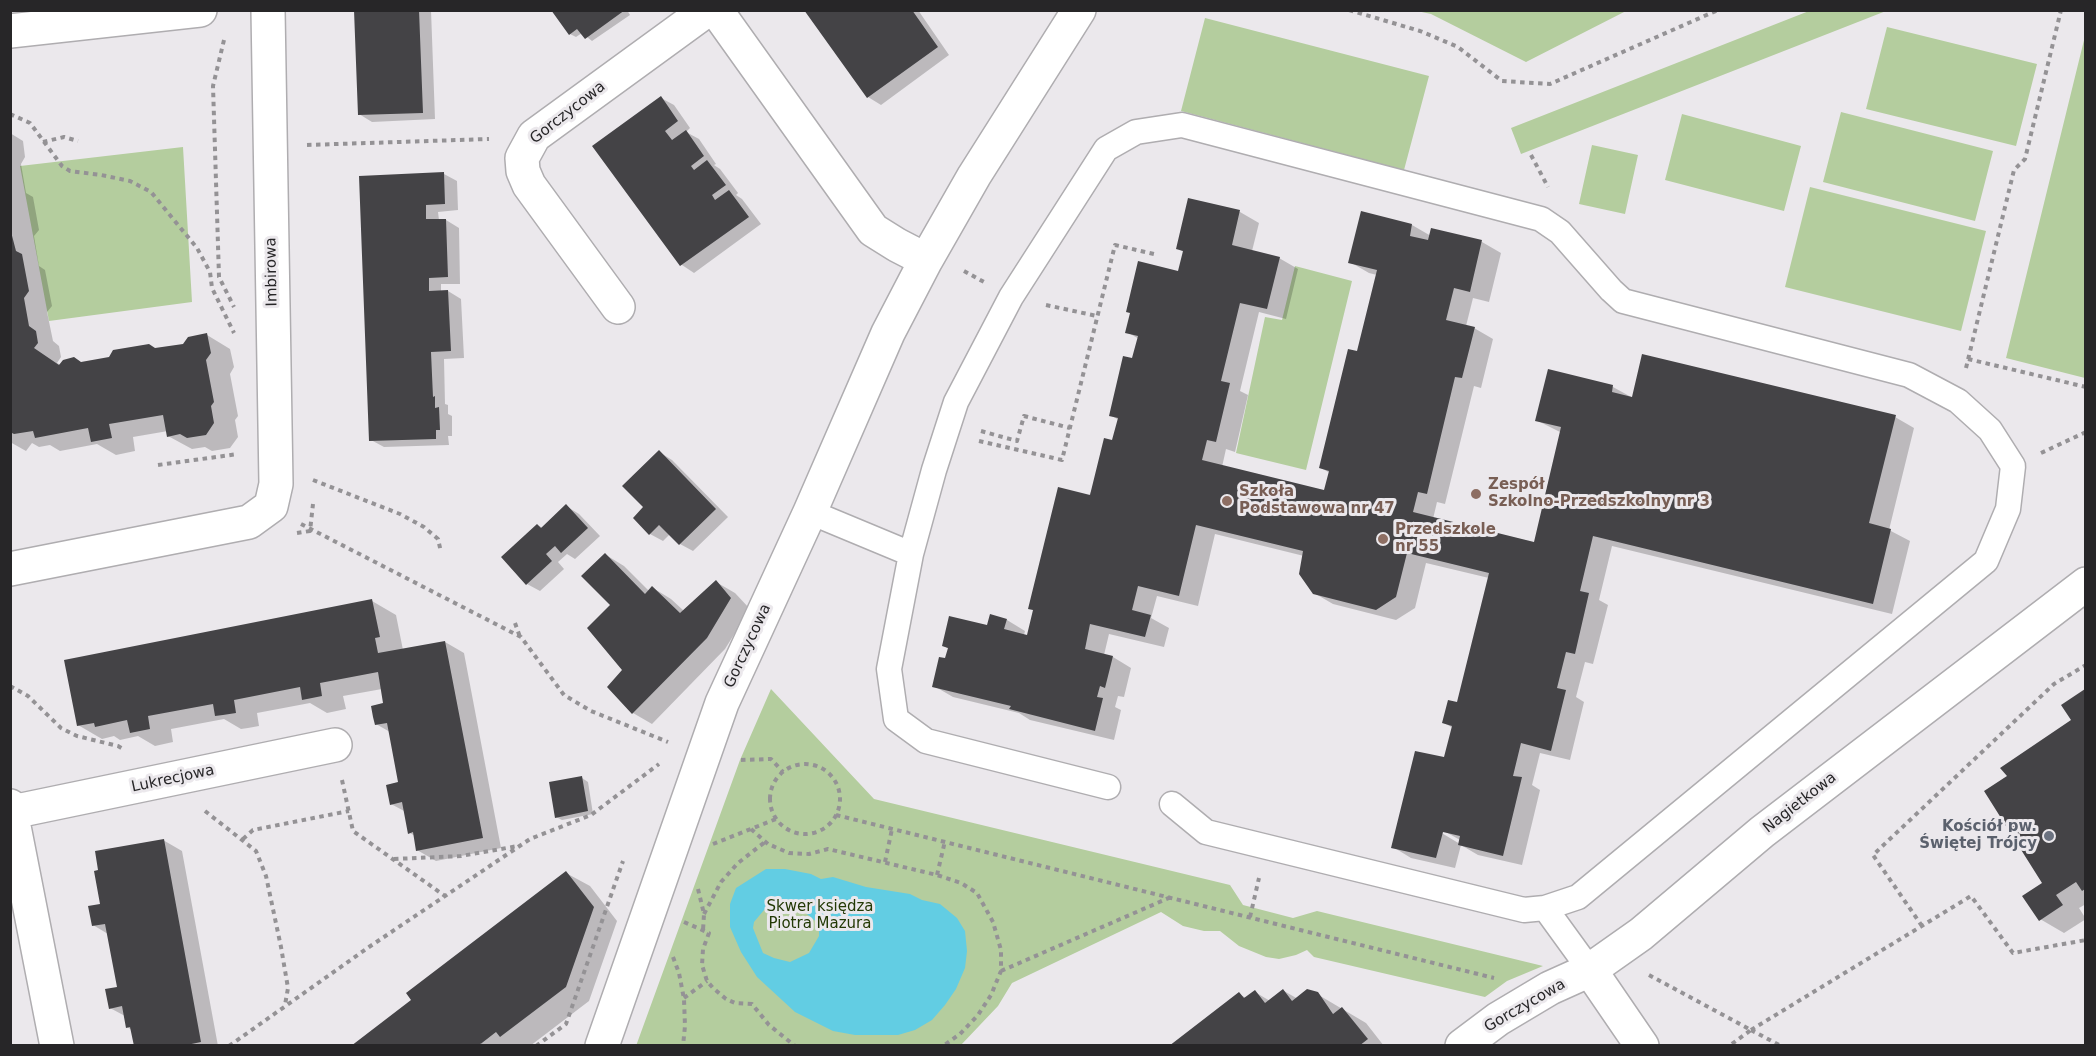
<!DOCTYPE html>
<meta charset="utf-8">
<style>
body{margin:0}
#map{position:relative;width:2096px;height:1056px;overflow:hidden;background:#ebe8ec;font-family:"DejaVu Sans",sans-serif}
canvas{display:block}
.frame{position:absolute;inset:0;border:12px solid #272628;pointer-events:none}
</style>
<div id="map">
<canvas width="2096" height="1056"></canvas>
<div class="frame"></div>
</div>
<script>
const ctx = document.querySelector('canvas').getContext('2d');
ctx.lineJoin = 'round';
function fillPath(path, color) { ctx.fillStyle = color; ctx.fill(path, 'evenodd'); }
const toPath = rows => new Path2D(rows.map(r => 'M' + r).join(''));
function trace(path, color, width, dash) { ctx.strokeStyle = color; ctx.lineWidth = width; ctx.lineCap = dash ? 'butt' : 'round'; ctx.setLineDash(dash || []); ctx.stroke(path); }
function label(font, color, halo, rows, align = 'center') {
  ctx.font = font + ' "DejaVu Sans",sans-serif'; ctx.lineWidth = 6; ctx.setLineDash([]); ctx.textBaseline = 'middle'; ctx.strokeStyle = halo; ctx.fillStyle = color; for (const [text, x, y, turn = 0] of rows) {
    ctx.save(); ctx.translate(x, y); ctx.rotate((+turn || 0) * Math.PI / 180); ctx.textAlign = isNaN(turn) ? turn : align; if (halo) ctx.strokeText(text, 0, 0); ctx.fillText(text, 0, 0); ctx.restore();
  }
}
fillPath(toPath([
 [1417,11,1626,11,1526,62,1431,14],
 [1809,11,1886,11,1521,154,1511,128],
 [1205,18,1429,76,1404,170,1181,111],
 [1887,27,2037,64,2016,146,1866,109],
 [2085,36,2085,378,2006,358],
 [1841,112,1993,151,1975,221,1823,182],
 [1682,114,1801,146,1784,211,1665,180],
 [1592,145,1638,155,1625,214,1579,204],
 [183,147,192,302,49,321,20,166],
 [1810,187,1986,231,1961,331,1785,287],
 [1295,266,1352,281,1306,470,1236,453,1265,317,1282,320],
 [771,689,874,799,1230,885,1243,905,1293,918,1317,911,1543,966,1507,981,1485,997,1314,957,1307,950,1296,955,1279,959,1266,957,1239,946,1220,931,1204,931,1183,926,1161,912,1012,983,998,1006,961,1045,636,1046,740,760]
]), '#b4cd9e');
fillPath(toPath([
 [766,869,785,869,811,874,821,879,833,877,866,887,910,894,922,900,940,904,957,918,965,931,967,951,965,968,956,989,945,1005,932,1020,915,1030,898,1035,855,1035,833,1031,795,1012,757,977,741,952,730,927,730,904,736,888],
 [782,902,802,910,819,924,819,936,809,953,790,962,774,958,763,953,753,928,754,922,764,910]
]), '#62cde3');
fillPath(toPath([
 [356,10,431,10,435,119,372,122,359,114],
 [554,10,627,10,630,15,592,41,582,33,576,37,570,34],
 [806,10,918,10,949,55,881,105,868,97],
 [661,98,674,105,690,128,686,132,699,139,716,164,714,165,720,169,738,193,736,195,742,199,761,224,694,273,682,265,594,146],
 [10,133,23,141,25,157,21,164,26,193,33,197,39,230,34,236,39,266,45,270,52,306,47,312,53,341,59,346,61,357,57,363,61,365,81,363,184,345,207,335,230,349,234,367,230,374,238,416,235,420,238,437,230,448,212,451,205,447,192,449,168,436,168,431,133,437,135,451,116,455,97,444,60,451,50,445,39,447,32,443,26,451,10,442],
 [444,174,457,181,458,210,438,212,439,220,446,220,459,228,460,284,441,284,441,292,448,291,461,299,464,358,444,359,445,404,448,405,448,414,452,416,452,436,448,436,449,445,384,447,371,440,361,177],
 [1189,199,1240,212,1259,223,1252,251,1279,258,1298,269,1286,319,1259,312,1240,391,1248,395,1235,452,1226,449,1222,467,1325,492,1330,473,1321,468,1359,352,1377,275,1369,273,1350,262,1362,213,1412,225,1431,236,1432,230,1482,242,1501,253,1489,302,1473,298,1466,326,1474,328,1493,339,1481,388,1474,386,1445,504,1437,502,1433,519,1535,544,1562,433,1536,420,1549,371,1613,387,1633,398,1895,417,1914,428,1889,530,1910,541,1892,614,1612,546,1599,600,1608,605,1593,664,1585,662,1576,697,1584,702,1570,760,1540,753,1532,785,1540,790,1522,865,1478,855,1461,845,1455,868,1411,858,1393,847,1445,759,1453,728,1444,723,1458,704,1489,578,1426,563,1415,608,1396,620,1333,604,1314,593,1304,556,1215,534,1198,606,1157,596,1151,618,1169,628,1164,647,1109,634,1104,655,1113,657,1131,668,1124,697,1118,696,1115,707,1121,710,1114,740,1030,720,1019,713,953,697,934,686,946,660,949,649,944,646,1007,620,1025,631,1024,635,1028,636,1113,441,1119,420,1110,415,1133,360,1139,339,1127,332,1179,273,1184,252,1177,248],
 [1437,827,1460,840,1460,844,1435,829],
 [659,452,672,460,728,517,693,551,680,544,670,534,663,541,650,534,645,507],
 [566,506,579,514,600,536,575,559,567,554,558,562,564,569,540,591,527,584,537,525,543,528],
 [606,555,624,566,649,591,653,588,671,599,684,611,716,582,735,593,750,609,725,649,652,724,633,713,612,605],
 [372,601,396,615,403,650,445,642,464,653,501,848,436,861,417,850,415,836,410,833,406,812,391,804,400,784,390,732,376,724,385,705,382,689,343,696,346,709,327,713,310,703,257,713,259,726,248,728,241,729,224,719,171,729,173,742,155,746,138,736,120,740,114,736,102,739,78,725],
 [2086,691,2086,904,2079,908,2086,919,2064,933,2040,919,2044,883,2009,776,2073,721,2063,706],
 [582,778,588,782,593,814,562,820,556,817],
 [163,840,182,851,218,1046,135,1046,132,1030,127,1027,125,1016,110,1008,118,988,108,934,93,925,102,905],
 [566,873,590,886,617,921,589,1001,530,1046,353,1046,413,1000],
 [1284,991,1298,999,1317,994,1366,1023,1384,1046,1172,1046,1239,994,1246,998,1255,992,1270,1001]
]), '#0003');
fillPath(toPath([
 [354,10,419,10,423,113,358,115],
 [551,10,625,10,585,39,577,29,569,35],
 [804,10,912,10,938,47,867,98],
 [661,96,678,121,665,131,672,140,686,130,704,156,691,166,694,170,707,160,726,185,712,195,715,200,729,190,749,217,680,266,592,146],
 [444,172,445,204,426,205,426,219,446,219,448,277,429,278,429,291,448,290,451,351,431,352,433,397,435,396,435,408,439,407,440,430,436,430,436,439,369,441,359,176],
 [1188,198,1240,210,1232,245,1280,257,1267,309,1240,303,1221,381,1230,383,1216,442,1207,440,1202,460,1324,490,1329,471,1319,468,1348,349,1357,351,1377,270,1348,263,1361,211,1412,224,1410,236,1428,240,1431,228,1482,240,1470,292,1454,288,1446,320,1475,327,1462,378,1455,377,1427,494,1418,492,1413,512,1534,542,1561,427,1535,421,1548,369,1613,385,1612,392,1632,397,1642,354,1896,415,1869,523,1891,529,1873,604,1593,536,1580,591,1589,593,1575,654,1566,652,1557,688,1566,690,1551,751,1521,743,1513,776,1522,777,1503,856,1458,845,1460,836,1443,832,1436,858,1391,848,1415,751,1444,757,1452,726,1442,723,1448,700,1457,702,1489,573,1407,553,1396,597,1376,610,1313,594,1299,574,1303,551,1196,525,1179,596,1138,586,1132,610,1151,615,1145,637,1090,624,1085,649,1113,656,1105,688,1100,686,1097,697,1103,698,1095,731,1009,709,1011,706,932,687,939,657,945,658,948,648,942,646,949,616,987,625,990,614,1007,619,1004,629,1027,635,1033,610,1028,609,1058,487,1090,495,1104,438,1112,440,1118,418,1109,416,1123,356,1132,358,1138,336,1125,333,1130,313,1126,312,1138,261,1178,271,1183,251,1176,249],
 [10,228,16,251,22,254,29,291,24,298,29,326,36,331,38,343,34,348,59,365,63,360,74,357,81,362,109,357,113,350,149,344,155,348,183,344,188,337,207,333,211,353,206,360,214,402,211,406,214,423,206,435,187,438,180,434,167,437,163,415,109,424,112,438,91,442,88,428,35,438,33,431,14,434,10,432],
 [659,450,716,509,679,545,659,525,649,535,633,518,643,507,622,486],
 [566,504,588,528,561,553,555,546,546,554,552,561,526,585,501,557,537,524,541,528],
 [605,553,645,594,652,586,680,613,716,580,731,598,707,638,632,714,607,687,622,670,587,628,610,605,581,576],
 [372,599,380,637,375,638,378,653,445,641,483,838,416,851,413,832,408,834,402,802,390,805,386,785,398,782,387,723,375,725,373,717,371,706,383,703,378,672,320,683,322,696,302,700,300,687,234,700,236,713,223,715,215,716,213,704,148,716,150,729,130,733,127,720,95,727,94,723,77,726,64,660],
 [2085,689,2085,889,2082,891,2076,882,2056,895,2063,905,2039,921,2022,896,2042,883,1984,791,2007,776,2000,768,2071,720,2061,705],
 [582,776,588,811,555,818,549,782],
 [164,839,201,1042,182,1046,134,1046,130,1027,126,1028,122,1006,109,1009,105,989,117,987,105,924,92,926,88,906,100,904,94,871,98,870,95,851],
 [566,871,594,907,566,987,500,1037,496,1032,478,1046,351,1046,411,1000,406,993],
 [1283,989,1292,1001,1307,989,1318,992,1333,1014,1342,1007,1368,1039,1359,1046,1169,1046,1239,992,1244,998,1255,990,1265,1003]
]), '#444346');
const service = toPath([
 [810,512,911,554],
 [1108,787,926,741,896,719,889,669,911,554,934,470,956,402,1011,297,1106,149,1136,132,1182,125,1541,219,1560,232,1611,290,1623,301,1909,375,1958,401,1990,430,2013,466,2008,509,1986,561,1578,897,1545,908,1524,910,1206,832,1172,804],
 [1545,908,1590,970]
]);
const minor = toPath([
 [716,10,873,230,897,245,926,260],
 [10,31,200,10],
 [618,307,529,185,523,171,522,158,534,136,707,10],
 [10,569,249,522,271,506,276,484,268,10],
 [10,806,57,1046],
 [12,812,335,745],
 [1590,970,1642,1046],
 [602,1046,722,703,810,512,888,333,926,260,974,176,1079,10],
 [1462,1046,1498,1019,1550,988,1590,970,1641,934,1762,832,2086,584]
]);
trace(service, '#afadb0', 27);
trace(minor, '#afadb0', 36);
trace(toPath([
 [1349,10,1420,31,1458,47,1502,81,1550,84,1718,10],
 [224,40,213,86,219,277,234,307],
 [10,114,30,123,62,166,70,171,101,175,130,181,151,192,197,248,210,272,212,288,234,333],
 [43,142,64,137,78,141],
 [307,145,489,139],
 [1531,155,1548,187],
 [964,271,984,282],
 [1046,305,1097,316],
 [1968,359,2086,387],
 [1966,368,2014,170,2025,159,2061,10],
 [981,431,1017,441,1024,416,1070,428],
 [979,441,1062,460,1115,245,1154,254],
 [2041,453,2086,432],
 [158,465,238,454],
 [313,480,400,514,424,527,438,539,441,552],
 [301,524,521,637,564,695,591,711,668,742],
 [297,533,310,531,313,504],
 [515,623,520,637],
 [10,686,28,696,61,728,77,736,118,746,125,750],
 [741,760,771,759,783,772],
 '770 799a35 35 0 1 1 70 0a35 35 0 1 1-70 0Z',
 [342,780,353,831,445,896],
 [205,811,256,851,266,876,281,947,288,988,285,1005],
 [836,815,1494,978],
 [751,829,768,844,789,853,809,854,828,849,937,875,961,883,977,893,993,922,1001,950,1001,971,991,995,978,1015,960,1034,943,1046],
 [243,839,253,830,349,811],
 [713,844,776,819],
 [394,859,461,856,518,846],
 [885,862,892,829],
 [937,875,945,841],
 [698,889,704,914,703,930],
 [704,914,721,882,738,863,765,842],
 [1250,917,1259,878],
 [684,922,709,933,703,949,702,965,707,981,713,988,726,999,735,1003,752,1004,769,1025,795,1046],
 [1922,926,1873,855,2054,684,2086,665],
 [673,957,679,973,684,999,685,1026,683,1046],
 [1001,971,1171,897],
 [1649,975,1751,1030,1729,1046],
 [684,998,707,981],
 [1751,1030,1971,896,2013,953,2086,940],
 [1751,1030,1781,1046],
 [480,1044,481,1046],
 [229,1046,369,947,530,839,591,815,659,764],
 [536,1046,566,1024,623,861]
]), '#949295', 4, [4.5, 4.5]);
trace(service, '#fff', 24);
trace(minor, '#fff', 33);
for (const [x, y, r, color] of [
 [1476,494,6,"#8d6e63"],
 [1227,501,6,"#8d6e63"],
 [1383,539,6,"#8d6e63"],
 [2049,836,6,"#6b7280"]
]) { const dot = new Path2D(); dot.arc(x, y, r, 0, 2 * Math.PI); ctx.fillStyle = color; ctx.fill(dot); trace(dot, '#ebe8ec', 2); }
label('15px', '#272628', '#ebe8ec', [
 ["Gorczycowa",568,113,-38],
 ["Imbirowa",272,272,-91],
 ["Gorczycowa",748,646,-65],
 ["Lukrecjowa",173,779,-12],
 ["Nagietkowa",1800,803,-38],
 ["Gorczycowa",1525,1006,-30]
]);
label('bold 15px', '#785e54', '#ebe8ec', [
 ["Zespół",1488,485],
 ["Szkolno-Przedszkolny nr 3",1488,502],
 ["Szkoła",1239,492],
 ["Podstawowa nr 47",1239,509],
 ["Przedszkole",1395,530],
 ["nr 55",1395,547]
], 'left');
label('bold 15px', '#5b616d', '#ebe8ec', [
 ["Kościół pw.",2037,827],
 ["Świętej Trójcy",2037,844]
], 'right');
label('15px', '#233905', '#ebe8ec', [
 ["Skwer księdza",820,907],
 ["Piotra Mazura",820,924]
]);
</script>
